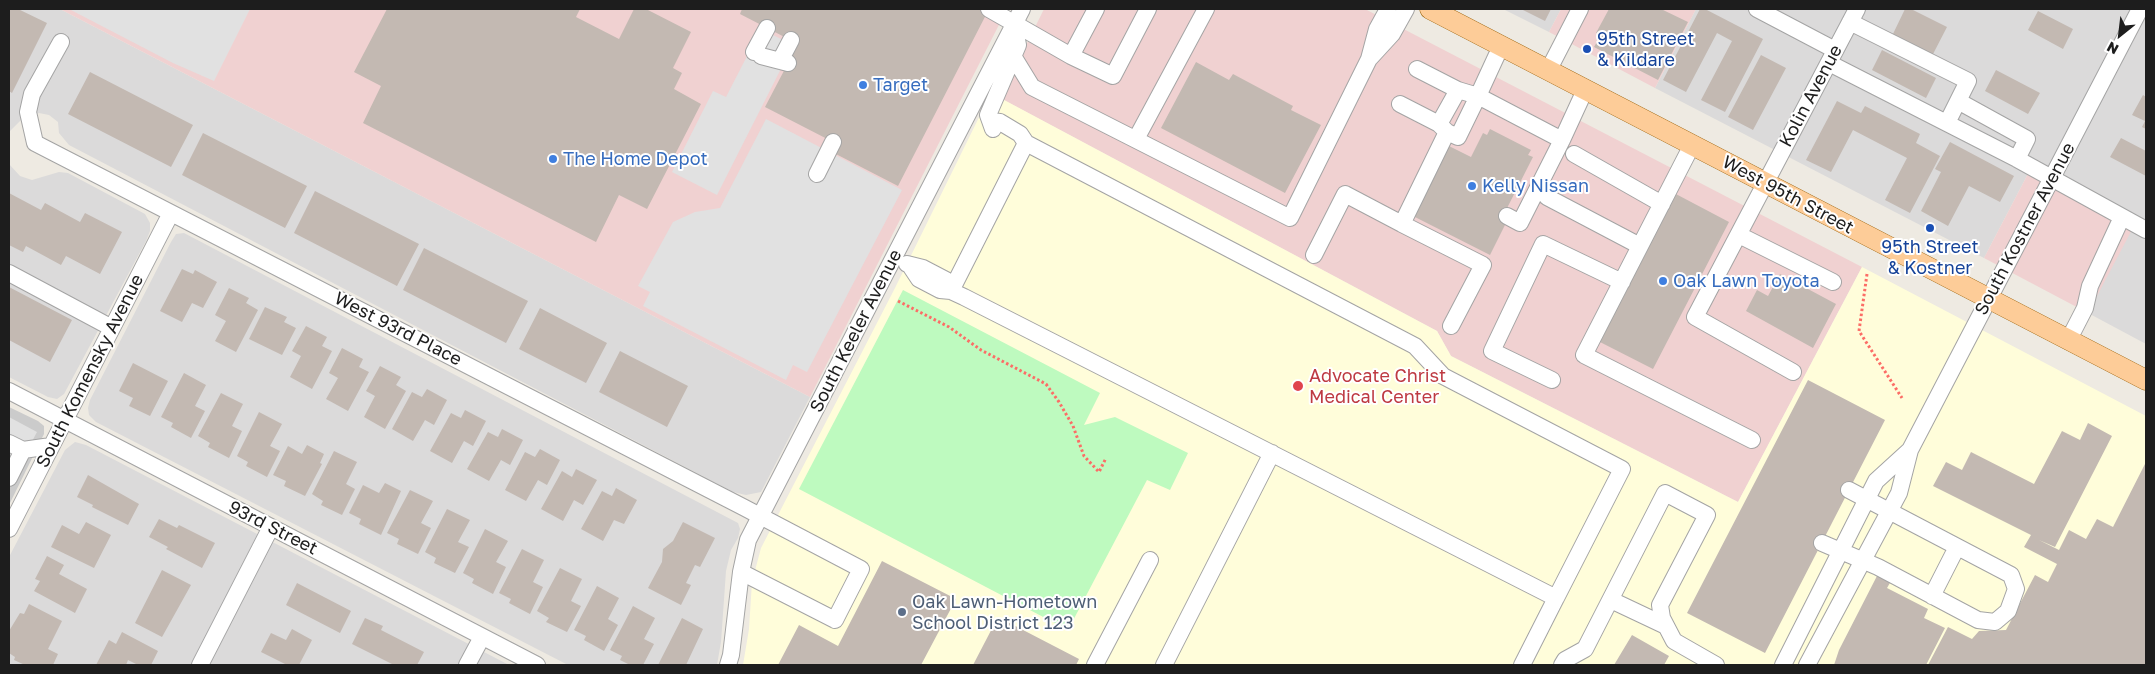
<!DOCTYPE html>
<style>
body{margin:0}
#map{position:relative;width:2155px;height:674px;overflow:hidden;background:#eeeae2;font-family:"Golos Text",sans-serif}
canvas{display:block}
.frame{position:absolute;inset:0;border:10px solid #1d1d1d;pointer-events:none}
.north{position:absolute;left:2095px;top:10px;width:50px;height:50px;-webkit-text-stroke:4px #fff;paint-order:stroke;rotate:209deg;font-size:14px;font-weight:700;line-height:20px;text-align:center;color:#1d1d1d}
.north::after{content:'';display:block;margin:auto;width:18px;height:22px;background:#1d1d1d;clip-path:polygon(50% 0,100% 100%,50% 72%,0 100%)}
</style>
<div id="map">
<canvas width="2155" height="674"></canvas>
<div class="frame"></div>
<div class="north">N</div>
</div>
<script>
const ctx = document.querySelector('canvas').getContext('2d');
ctx.lineJoin = 'round';
function fillPath(path, color) { ctx.fillStyle = color; ctx.fill(path, 'evenodd'); }
const toPath = rows => new Path2D(rows.map(r => 'M' + r).join(''));
function trace(path, color, width, dash) { ctx.strokeStyle = color; ctx.lineWidth = width; ctx.lineCap = dash ? 'butt' : 'round'; ctx.setLineDash(dash || []); ctx.stroke(path); }
function label(font, color, halo, rows, align = 'center') {
  ctx.font = font + ' "Golos Text",sans-serif'; ctx.lineWidth = 4; ctx.setLineDash([]); ctx.textBaseline = 'middle'; ctx.strokeStyle = halo; ctx.fillStyle = color; for (const [text, x, y, turn = 0] of rows) {
    ctx.save(); ctx.translate(x, y); ctx.rotate((+turn || 0) * Math.PI / 180); ctx.textAlign = isNaN(turn) ? turn : align; if (halo) ctx.strokeText(text, 0, 0); ctx.fillText(text, 0, 0); ctx.restore();
  }
}
fillPath(toPath([
 [9,9,60,9,810,397,761,492,746,495,733,492,69,145,59,133,58,122,49,115,39,113,22,119,9,132],
 [1503,9,1561,9,1549,32],
 [1696,9,2146,9,2146,344,2088,313,2031,168,1984,258,1655,88],
 [9,164,20,176,32,180,59,172,68,173,145,214,150,223,150,231,146,241,64,394,57,399,48,397,9,377],
 [184,233,738,523,740,529,738,538,731,550,726,571,721,642,717,665,568,665,96,422,89,415,88,408,90,400,171,242,176,234],
 [75,442,86,445,509,665,9,665,9,557,65,450]
]), '#dbdada');
fillPath(toPath([
 [60,9,1007,9,810,397],
 [1044,9,1365,9,1862,267,1738,502,1451,356,1437,331,1000,98],
 [1561,9,1696,9,1655,88,1549,32],
 [2031,168,2135,224,2088,313,1984,258]
]), '#f0d1d1');
fillPath(toPath([
 [991,93,1437,331,1451,356,1738,502,1862,267,2146,416,2146,665,743,665,749,629,752,582,761,548,895,288]
]), '#fffdda');
fillPath(toPath([
 [9,407,38,421,44,426,44,434,9,505]
]), '#cbcbcb');
fillPath(toPath([
 [903,290,1100,393,1084,425,1115,417,1188,453,1170,490,1147,480,1068,630,799,489]
]), '#befabf');
fillPath(toPath([
 [69,9,250,9,214,81,173,63],
 [761,29,793,45,717,195,672,172,713,91,726,97],
 [766,119,902,190,807,372,793,365,786,380,643,306,650,292,638,286,673,222,695,212,720,208],
 [9,417,37,432,9,485]
]), '#e1e1e1');
fillPath(toPath([
 [9,9,18,9,47,23,12,93,9,91],
 [387,9,580,9,576,17,619,39,634,9,646,9,691,32,673,68,682,73,674,89,701,104,647,209,619,195,596,242,363,123,381,86,354,72],
 [742,9,989,9,898,186,832,152,837,144,765,107,798,44,740,14],
 [1521,9,1551,9,1545,21],
 [1609,9,1661,9,1688,22,1658,80,1594,47,1601,35,1596,33],
 [1700,9,1705,9,1763,39,1725,112,1701,100,1732,41,1717,33,1686,92,1663,80],
 [1905,9,1911,9,1947,27,1932,56,1892,36],
 [2038,11,2073,29,2063,49,2028,30],
 [1882,50,1936,78,1926,98,1872,70],
 [1761,55,1786,68,1753,130,1728,117],
 [1196,62,1229,80,1233,74,1293,106,1291,110,1321,125,1285,193,1161,128],
 [1996,70,2040,93,2028,114,1985,91],
 [90,72,193,125,171,167,68,114],
 [2143,95,2146,97,2146,129,2142,127,2145,121,2132,115],
 [1837,101,1861,113,1865,106,1920,134,1916,143,1940,156,1910,213,1885,200,1907,158,1853,130,1831,172,1806,160],
 [1490,129,1531,150,1528,155,1533,157,1503,216,1508,219,1490,255,1411,215,1447,145,1471,157,1483,133,1487,135],
 [203,133,307,186,285,228,182,175],
 [2121,138,2146,151,2146,176,2110,157],
 [1950,142,2014,176,2000,202,1969,186,1948,226,1921,211,1941,172,1935,169],
 [315,191,419,244,397,286,294,233],
 [9,193,41,210,45,203,80,222,85,213,122,232,100,274,66,256,61,265,26,246,23,252,9,245],
 [1674,193,1729,222,1653,369,1598,341],
 [424,248,528,301,506,343,403,290],
 [182,269,193,274,195,270,217,282,203,308,192,303,182,322,160,311],
 [1780,274,1836,304,1813,348,1746,311,1757,290,1768,296],
 [9,287,72,320,50,362,9,340],
 [229,288,249,298,246,303,258,310,236,352,215,341,226,321,215,315],
 [265,307,287,317,284,322,296,328,282,355,249,339],
 [540,308,607,343,586,383,519,349],
 [306,326,327,337,322,346,332,351,312,389,290,377,301,356,292,351],
 [342,348,363,359,359,367,369,372,348,411,326,399,338,378,329,373],
 [620,351,688,386,667,427,599,392],
 [133,363,168,381,150,416,129,406,133,398,119,391],
 [380,366,401,377,396,385,406,391,385,429,364,417,375,396,366,391],
 [184,373,206,385,195,406,205,411,191,438,171,427,173,423,161,417],
 [1808,380,1885,420,1765,653,1687,613],
 [427,389,447,400,434,425,425,420,413,441,392,429,412,392,422,397],
 [221,393,243,404,232,426,242,431,229,458,208,447,210,443,198,436],
 [465,410,486,421,473,446,464,441,452,463,430,451,451,413,461,418],
 [259,412,282,424,270,446,280,451,267,477,246,466,248,462,237,456],
 [2088,423,2112,436,2055,547,2039,540,2059,550,2069,530,2086,539,2097,519,2113,527,2146,462,2146,665,1928,665,1948,627,1972,639,1979,631,2006,630,2035,575,2048,582,2057,564,2024,547,2031,535,1933,486,1946,462,1962,470,1971,452,2034,484,2062,431,2080,440],
 [502,429,523,440,510,465,501,460,489,481,467,469,488,432,498,437],
 [307,445,324,454,320,463,322,464,305,496,284,486,286,481,273,475,288,446,302,454],
 [540,449,560,460,547,485,538,480,526,501,505,490,525,452,535,457],
 [334,451,357,462,346,484,355,489,342,515,321,505,323,501,312,494],
 [576,469,597,480,583,505,574,500,563,521,541,509,562,471,572,477],
 [88,475,139,504,128,525,92,507,93,505,77,497],
 [385,483,401,491,381,535,359,524,361,519,349,513,363,485,379,493],
 [616,488,637,500,624,524,614,520,603,541,581,529,602,491,612,496],
 [410,490,433,501,421,523,431,528,418,554,397,544,399,539,387,533],
 [447,509,470,520,458,542,469,547,455,573,434,563,436,558,425,552],
 [159,519,177,528,179,525,215,543,202,568,166,549,168,547,149,537],
 [86,522,111,535,94,568,51,547,62,525,79,534],
 [683,522,715,538,700,567,695,565,686,583,691,585,681,605,648,588,662,562,663,549,673,541],
 [485,529,508,541,496,562,506,567,493,594,472,583,474,579,463,573],
 [522,549,544,560,533,582,543,587,530,614,509,603,511,599,499,593],
 [47,556,64,565,59,574,87,589,75,613,34,591,40,581,35,579],
 [882,561,956,599,921,665,778,665,799,625,838,646],
 [560,568,582,579,571,601,581,606,567,632,546,622,549,618,537,611],
 [162,570,191,585,162,637,135,623],
 [1878,574,1891,581,1887,588,1928,609,1924,618,1945,628,1926,665,1834,665,1839,650],
 [297,583,351,611,340,633,286,605],
 [597,586,619,598,608,619,618,625,604,651,584,640,586,636,574,630],
 [29,604,62,621,48,649,58,654,53,665,25,665,14,660,15,657,9,653,9,631,20,613,24,614],
 [633,606,655,618,644,639,654,644,643,665,630,665,620,660,622,656,610,650],
 [998,617,1079,659,1076,665,973,665],
 [365,618,383,626,381,630,424,652,417,665,394,665,352,644],
 [682,618,703,629,686,665,658,665],
 [292,629,312,640,299,665,287,665,261,652,271,633,286,640],
 [122,632,158,651,151,665,138,665,128,660,126,665,96,665,109,640,116,644],
 [1632,635,1669,656,1664,665,1614,665]
]), '#c3b9b2');
const minor = toPath([
 [989,9,1071,56],
 [1096,9,1071,56,1113,76,1148,9],
 [1757,9,1835,50],
 [1850,22,1968,81,1947,123],
 [61,42,32,94,28,112,35,143,743,507,861,569,835,620,741,572],
 [1501,46,1478,96,1562,140,1585,90],
 [754,52,767,28],
 [761,56,788,63],
 [1013,56,1032,87,1290,218,1369,59,1377,29,1388,9],
 [1370,58,1392,34,1406,9],
 [780,61,791,40],
 [1829,63,2017,159,2146,230],
 [1417,69,1458,90,1439,124,1447,132],
 [1548,71,1580,9],
 [1958,101,2027,139,2017,159],
 [1400,104,1439,124],
 [991,121,1000,122,1020,134,1026,143,1415,346,1443,376,1622,469,1556,598],
 [993,129,988,115,1018,45,1014,24],
 [1136,139,1206,9],
 [1692,145,1584,355,1752,440],
 [1574,154,1662,204],
 [817,174,833,142],
 [1547,197,1640,246],
 [1507,216,1520,223,1562,140],
 [1739,235,1833,282],
 [1314,255,1345,194,1402,224],
 [907,264,923,268,946,280,951,291],
 [911,267,919,279,940,290,951,291,964,297,1556,598,1522,665],
 [9,273,112,328],
 [951,291,1026,143],
 [1451,326,1483,265,1402,224,1447,132,1458,137,1478,96,1458,90],
 [2068,341,2085,308,2090,286,2122,217],
 [1793,372,1695,317,1857,9],
 [1552,380,1492,351,1543,244,1622,282],
 [9,391,537,665],
 [9,443,23,450,51,446],
 [9,478,23,450],
 [9,529,171,213],
 [1822,543,1878,567,1978,620,1995,622,2008,611,2016,589,2011,575,1849,490],
 [1932,596,1957,547],
 [1611,600,1666,626],
 [200,665,271,527],
 [467,665,482,637],
 [728,665,731,655,741,572,748,540,1022,9],
 [1095,665,1150,560],
 [1164,665,1272,453],
 [1562,665,1565,660,1585,649,1665,493,1707,515,1660,605,1662,618,1674,641,1716,665],
 [1783,665,1876,481,1910,450],
 [1807,665,1899,493,1910,450,2140,9]
]);
const major = toPath([
 [1430,9,2146,380]
]);
trace(minor, '#a4a4a4', 18);
trace(major, '#955c00', 21);
trace(toPath([
 [1867,274,1859,331,1902,398],
 [898,301,949,327,981,350,1046,384,1059,402,1073,426,1084,456,1099,472,1106,458]
]), '#fc6d66', 3, [2.5, 2.5]);
trace(minor, '#fff', 16);
trace(major, '#fdcc98', 20);
for (const [x, y, r, color] of [
 [1587,49,5,"#1a4fb4"],
 [863,85,5,"#3f7fe0"],
 [553,159,5,"#3f7fe0"],
 [1472,186,5,"#3f7fe0"],
 [1930,228,5,"#1a4fb4"],
 [1663,281,5,"#3f7fe0"],
 [1298,386,6,"#e0444e"],
 [902,612,5,"#5c6f8a"]
]) { const dot = new Path2D(); dot.arc(x, y, r, 0, 2 * Math.PI); ctx.fillStyle = color; ctx.fill(dot); trace(dot, '#fff', 2); }
label('18px', '#164399', '#fff', [
 ["95th Street",1597,39],
 ["& Kildare",1597,60],
 ["95th Street",1930,247,"center"],
 ["& Kostner",1930,268,"center"]
], 'left');
label('18px', '#366cbe', '#fff', [
 ["Target",873,85],
 ["The Home Depot",563,159],
 ["Kelly Nissan",1482,186],
 ["Oak Lawn Toyota",1673,281]
], 'left');
label('18px', '#1d1d1d', '#fff', [
 ["Kolin Avenue",1811,96,-62],
 ["West 95th Street",1788,195,28],
 ["South Kostner Avenue",2025,229,-62],
 ["West 93rd Place",398,329,27],
 ["South Keeler Avenue",856,331,-63],
 ["South Komensky Avenue",90,371,-63],
 ["93rd Street",273,528,27]
]);
label('18px', '#be3a42', '#fff', [
 ["Advocate Christ",1309,376],
 ["Medical Center",1309,397]
], 'left');
label('18px', '#4e5e75', '#fff', [
 ["Oak Lawn-Hometown",912,602],
 ["School District 123",912,623]
], 'left');
</script>
